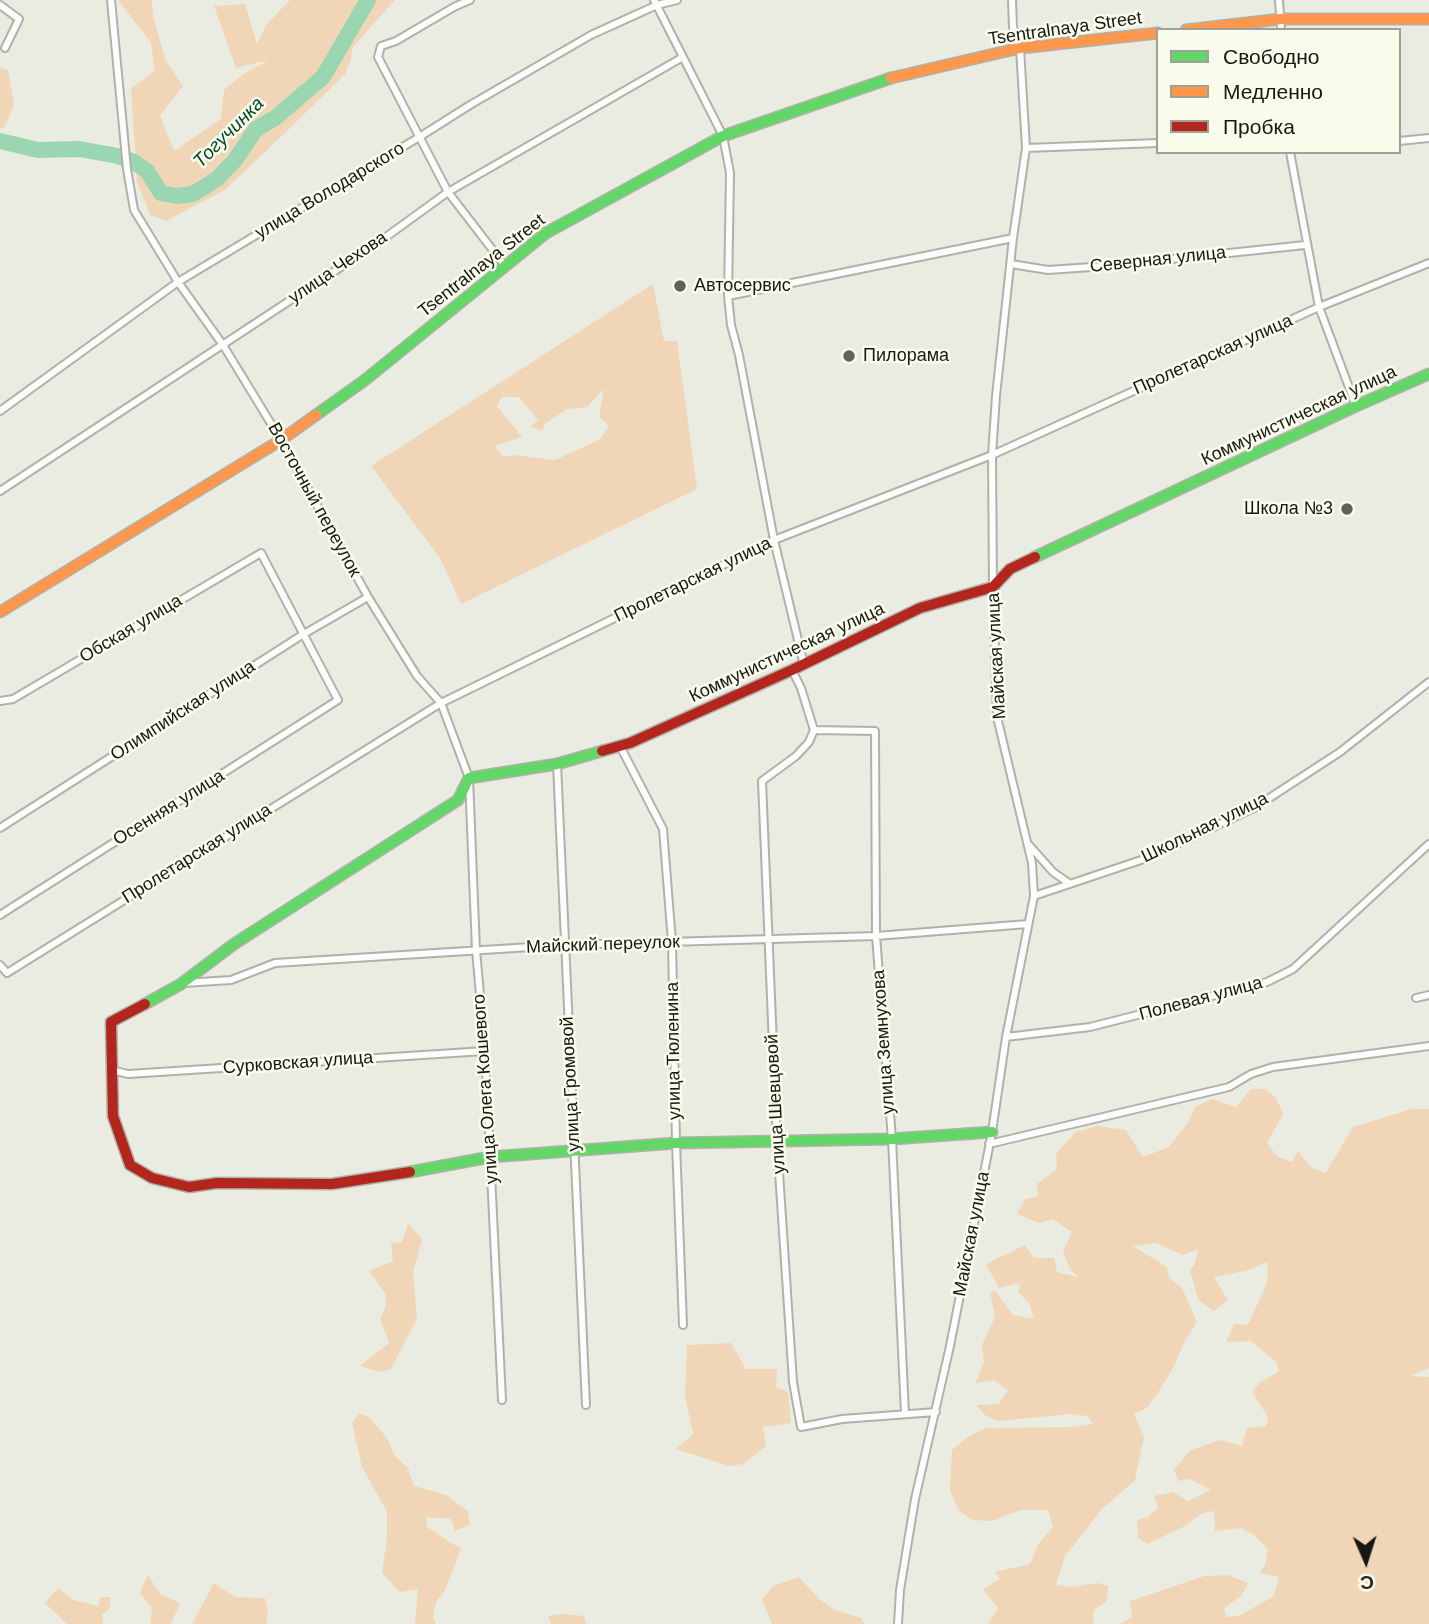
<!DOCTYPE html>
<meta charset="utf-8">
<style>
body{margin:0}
#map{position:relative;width:1429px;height:1624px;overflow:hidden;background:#eaece2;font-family:Arial,sans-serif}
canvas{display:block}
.legend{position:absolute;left:1156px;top:28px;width:245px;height:126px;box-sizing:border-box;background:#fafdec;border:2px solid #9fa195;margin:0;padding:9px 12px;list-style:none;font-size:21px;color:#171812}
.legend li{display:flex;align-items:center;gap:14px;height:35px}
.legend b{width:35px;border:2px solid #9fa195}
.north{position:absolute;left:1331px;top:1526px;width:70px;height:70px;-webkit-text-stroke:5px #fafdec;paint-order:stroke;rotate:177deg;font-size:19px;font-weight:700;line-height:28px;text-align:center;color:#171812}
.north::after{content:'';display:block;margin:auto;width:24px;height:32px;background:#171812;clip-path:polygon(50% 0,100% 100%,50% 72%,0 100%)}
</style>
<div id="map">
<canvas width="1429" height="1624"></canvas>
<ul class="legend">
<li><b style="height:9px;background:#63d668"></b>Свободно</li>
<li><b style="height:9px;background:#ff974d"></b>Медленно</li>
<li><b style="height:9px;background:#b3261e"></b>Пробка</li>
</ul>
<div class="north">С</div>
</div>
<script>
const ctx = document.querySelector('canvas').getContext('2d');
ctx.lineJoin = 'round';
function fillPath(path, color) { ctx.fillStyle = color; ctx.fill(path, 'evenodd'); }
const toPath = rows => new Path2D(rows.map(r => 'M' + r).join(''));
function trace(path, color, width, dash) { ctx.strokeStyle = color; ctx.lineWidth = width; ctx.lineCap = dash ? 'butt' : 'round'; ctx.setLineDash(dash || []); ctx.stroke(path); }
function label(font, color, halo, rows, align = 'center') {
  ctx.font = font + ' Arial,sans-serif'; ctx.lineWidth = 5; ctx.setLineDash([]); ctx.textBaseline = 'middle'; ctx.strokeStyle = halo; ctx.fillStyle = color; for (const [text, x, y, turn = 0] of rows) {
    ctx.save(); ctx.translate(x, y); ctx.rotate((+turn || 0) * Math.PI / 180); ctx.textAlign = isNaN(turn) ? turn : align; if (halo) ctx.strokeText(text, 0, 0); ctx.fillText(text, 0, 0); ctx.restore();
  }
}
fillPath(toPath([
 [118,0,152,0,153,15,165,59,183,86,160,116,174,151,221,119,224,90,242,75,269,60,236,68,214,6,245,4,257,44,266,25,290,0,395,0,353,47,351,60,345,74,286,132,225,190,166,221,150,215,137,182,131,88,155,71,151,43],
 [0,68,8,70,14,105,5,127,0,128],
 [653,284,664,341,677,341,697,489,461,604,440,558,371,466],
 [604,389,599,417,609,426,599,440,555,460,515,455,503,457,495,446,522,437,497,406,502,397,519,397,538,420,531,427,542,431,545,424,567,409,587,407],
 [1251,1089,1266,1089,1276,1098,1283,1114,1267,1143,1277,1156,1292,1162,1298,1151,1312,1168,1326,1173,1353,1127,1412,1109,1429,1109,1429,1368,1410,1376,1429,1377,1429,1624,1120,1624,1132,1617,1130,1601,1204,1576,1228,1575,1248,1583,1242,1595,1224,1608,1226,1617,1239,1616,1274,1596,1279,1577,1259,1573,1265,1565,1268,1550,1254,1535,1241,1528,1215,1531,1214,1511,1203,1513,1183,1527,1147,1544,1138,1537,1137,1520,1148,1517,1158,1507,1154,1496,1173,1492,1188,1501,1211,1490,1190,1479,1178,1481,1174,1469,1191,1450,1220,1440,1242,1446,1247,1428,1266,1426,1268,1417,1252,1392,1259,1383,1279,1371,1276,1362,1251,1341,1226,1342,1234,1324,1247,1325,1250,1321,1267,1282,1268,1262,1249,1270,1214,1277,1228,1300,1214,1311,1198,1300,1190,1270,1195,1263,1198,1249,1183,1255,1156,1243,1133,1246,1167,1267,1169,1278,1182,1288,1197,1322,1185,1341,1173,1368,1157,1394,1147,1408,1134,1414,1144,1437,1135,1480,1101,1510,1065,1556,1056,1585,1071,1587,1097,1583,1109,1586,1106,1602,1094,1610,1093,1624,988,1624,998,1608,983,1589,1000,1579,995,1572,1030,1564,1039,1543,1053,1527,1048,1510,1021,1510,992,1521,973,1520,959,1511,950,1491,952,1450,968,1437,986,1428,1070,1427,1093,1424,1087,1416,1072,1414,998,1421,985,1415,976,1405,999,1404,1008,1390,993,1380,976,1383,984,1362,982,1345,995,1317,990,1293,995,1291,1013,1315,1034,1319,1029,1303,1018,1292,1020,1283,999,1288,986,1264,1025,1245,1034,1258,1054,1258,1057,1272,1078,1277,1070,1269,1063,1252,1072,1232,1053,1219,1039,1223,1017,1214,1025,1199,1038,1197,1037,1184,1057,1169,1056,1154,1076,1132,1097,1126,1126,1130,1143,1157,1169,1147,1187,1124,1195,1107,1212,1099,1236,1107],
 [408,1223,422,1239,413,1273,417,1319,391,1369,379,1372,360,1366,389,1343,380,1319,386,1306,385,1293,369,1271,393,1261,391,1243,402,1242],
 [731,1343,746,1369,777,1369,776,1387,788,1392,791,1423,763,1427,766,1446,743,1464,729,1466,676,1449,693,1434,685,1395,687,1345],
 [359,1414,368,1416,387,1438,395,1456,408,1468,414,1486,446,1495,468,1511,470,1525,455,1531,451,1519,426,1517,427,1527,461,1549,444,1592,436,1602,433,1617,436,1624,415,1624,418,1589,400,1592,382,1573,387,1539,387,1512,362,1467,352,1423],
 [148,1575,161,1595,180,1603,171,1624,150,1624,152,1608,140,1593],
 [799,1577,819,1599,835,1610,861,1618,864,1624,772,1624,762,1600,773,1586],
 [214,1583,235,1597,265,1598,268,1612,266,1624,192,1624],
 [58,1588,74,1600,98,1606,101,1597,110,1597,110,1608,102,1615,103,1624,67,1624,45,1603],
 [561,1614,584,1616,586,1624,551,1624,548,1616]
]), '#f0d6b6');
trace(toPath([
 [0,141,38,150,79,149,118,156,134,162,147,171,161,193,177,196,193,194,217,179,235,160,256,129,275,118,323,77,368,0]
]), '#9ad6b1', 16);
const street = toPath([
 [111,0,127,169,134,210,178,282,223,345,281,440,368,597,417,676,441,703,469,778,476,950,485,1051,502,1400],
 [470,0,454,7,396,41,381,46,378,57,448,192,505,266],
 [654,0,723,136,730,173,728,296,731,325,739,355,774,540,804,665],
 [1279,0,1281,30],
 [0,5,19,19,5,48],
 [1399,141,1429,138],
 [1026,148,1158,143],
 [1290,152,1319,307,1356,406],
 [1011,264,1048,270,1106,266,1305,245],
 [728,296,1013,238],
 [0,411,178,282,421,136,470,105,591,35,657,5,677,0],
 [0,491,379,242,448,192,683,57],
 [792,670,801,688,814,730,809,742,796,756,762,781,777,1142,793,1382,801,1427,842,1419,936,1412],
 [0,701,13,699,261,553,338,700,0,915],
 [814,730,875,731,876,936,892,1139,905,1414],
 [620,746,663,829,672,942,676,1143,683,1325],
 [557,764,586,1405],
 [0,828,302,635,368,597],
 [1029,845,1053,872,1070,884],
 [1034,896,1147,858,1254,808,1340,752,1429,682],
 [0,965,7,973,441,703,774,540,992,455,1319,307,1429,263],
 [184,983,231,980,275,963,563,945,876,936,1028,924],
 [1416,998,1429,995],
 [1006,1037,1090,1027,1267,982,1293,969,1429,844],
 [111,1070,128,1074,485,1051],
 [989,1144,1229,1087,1251,1074,1273,1067,1429,1046],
 [898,1624,900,1590,915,1499,950,1346,992,1132,1006,1037,1034,896,1032,863,997,717,993,587,992,455,996,396,1013,238,1026,148,1020,48,1013,27,1012,0]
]);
const fast = toPath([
 [316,415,365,380,546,233,723,136,891,78],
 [1035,557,1356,406,1429,374],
 [145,1004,181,984,234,944,458,800,469,778,557,764,602,751],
 [410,1172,490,1157,676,1143,892,1139,992,1132]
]);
const slow = toPath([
 [1186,30,1281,19,1429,19],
 [891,78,1020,48,1158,33],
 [0,612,281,440,316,415]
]);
const jam = toPath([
 [602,751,630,743,792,670,920,608,993,587,1010,569,1035,557],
 [145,1004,111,1022,113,1116,130,1165,152,1178,189,1187,217,1183,332,1184,410,1172]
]);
trace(street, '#b0b2aa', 10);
trace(fast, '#b0b2aa', 13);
trace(slow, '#b0b2aa', 13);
trace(jam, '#b0b2aa', 13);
trace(street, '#fcfcfb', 6);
trace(fast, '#63d668', 10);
trace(slow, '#ff974d', 10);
trace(jam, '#b3261e', 10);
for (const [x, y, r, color] of [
 [680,286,7,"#61625b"],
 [849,356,7,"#61625b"],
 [1347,509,7,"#61625b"]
]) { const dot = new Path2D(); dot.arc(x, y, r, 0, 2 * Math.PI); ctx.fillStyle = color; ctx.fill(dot); trace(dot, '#fafdec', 2.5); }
label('18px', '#171812', '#fafdec', [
 ["Tsentralnaya Street",1065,29,-8],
 ["улица Володарского",330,191,-31],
 ["Северная улица",1158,260,-6],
 ["Tsentralnaya Street",482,266,-38],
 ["улица Чехова",338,268,-34],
 ["Пролетарская улица",1213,355,-24],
 ["Коммунистическая улица",1299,416,-25],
 ["Восточный переулок",314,500,61],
 ["Пролетарская улица",693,580,-26],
 ["Обская улица",131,629,-31],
 ["Коммунистическая улица",787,653,-25],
 ["Майская улица",997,656,-93],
 ["Олимпийская улица",183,711,-33],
 ["Осенняя улица",169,808,-32],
 ["Школьная улица",1205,828,-26],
 ["Пролетарская улица",197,854,-32],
 ["Майский переулок",603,945,-2],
 ["Полевая улица",1201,999,-15],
 ["улица Земнухова",884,1042,-94],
 ["улица Тюленина",674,1051,-91],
 ["Сурковская улица",298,1063,-4],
 ["улица Громовой",571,1084,-93],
 ["улица Олега Кошевого",486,1089,-94],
 ["улица Шевцовой",776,1104,-93],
 ["Майская улица",972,1234,-79]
]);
label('18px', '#171812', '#fafdec', [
 ["Автосервис",694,286],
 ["Пилорама",863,356],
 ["Школа №3",1333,509,"right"]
], 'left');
label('italic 19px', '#014a2b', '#fafdec', [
 ["Тогучинка",229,133,-45]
]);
</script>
